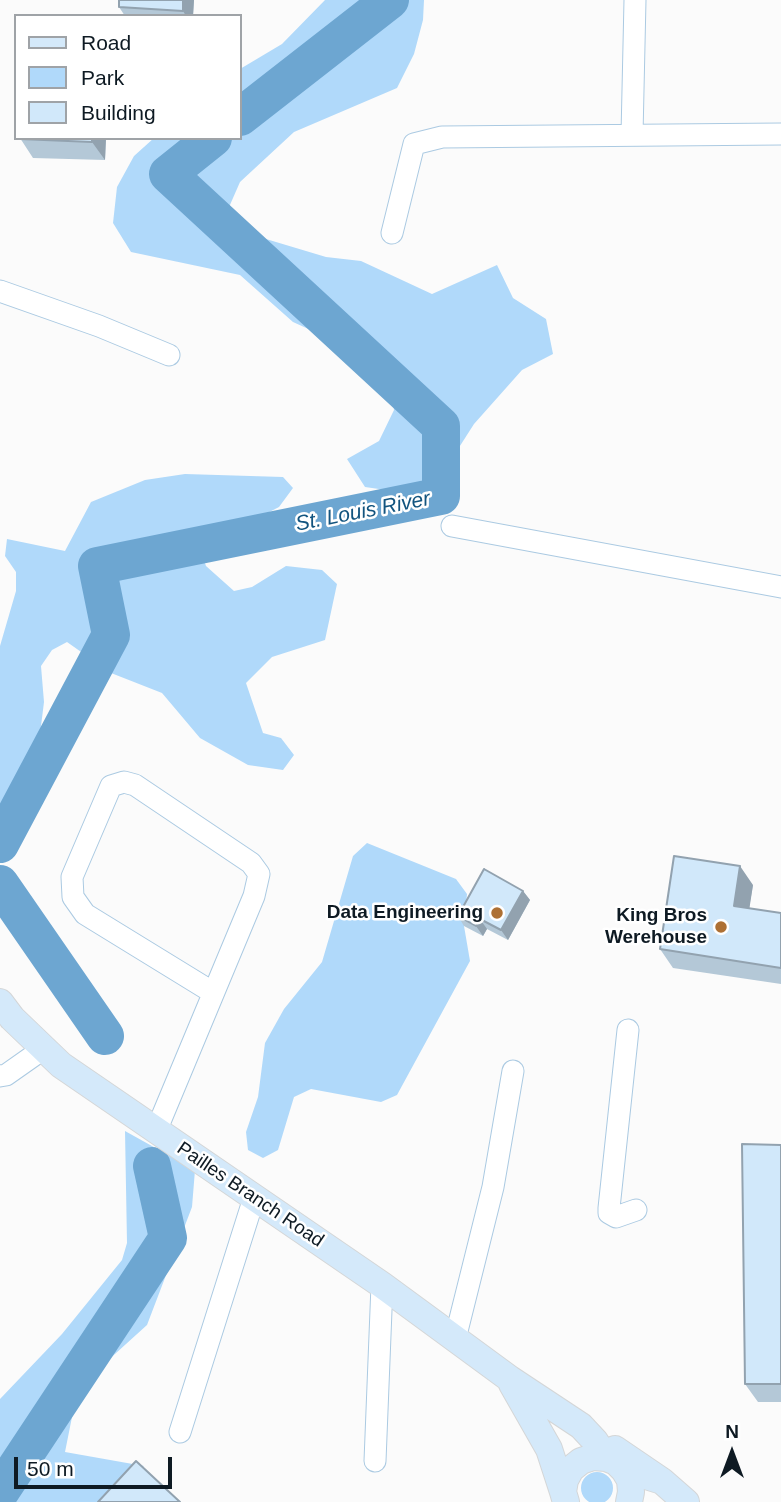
<!DOCTYPE html>
<style>
body{margin:0}
#map{position:relative;width:781px;height:1502px;overflow:hidden;background:#fbfbfb;font-family:Helvetica,sans-serif}
canvas{display:block}
.legend{position:absolute;left:14px;top:14px;width:228px;height:126px;box-sizing:border-box;background:#fff;border:2px solid #9fa3a7;margin:0;padding:9px 12px;list-style:none;font-size:21px;color:#0e1a23}
.legend li{display:flex;align-items:center;gap:14px;height:35px}
.legend b{width:35px;border:2px solid #9fa3a7}
.north{position:absolute;left:697px;top:1418px;width:70px;height:70px;-webkit-text-stroke:5px #fff;paint-order:stroke;rotate:0deg;font-size:19px;font-weight:700;line-height:28px;text-align:center;color:#0e1a23}
.north::after{content:'';display:block;margin:auto;width:24px;height:32px;background:#0e1a23;clip-path:polygon(50% 0,100% 100%,50% 72%,0 100%)}
.scale{position:absolute;left:14px;top:1457px;width:158px;height:32px;box-sizing:border-box;border:4px solid #0e1a23;border-top:0;padding-left:9px;font-size:21px;line-height:24px;white-space:nowrap;color:#0e1a23;-webkit-text-stroke:5px #fff;paint-order:stroke}
</style>
<div id="map">
<canvas width="781" height="1502"></canvas>
<ul class="legend">
<li><b style="height:9px;background:#d4e9fa"></b>Road</li>
<li><b style="height:19px;background:#b0d9fa"></b>Park</li>
<li><b style="height:19px;background:#d1e8fa"></b>Building</li>
</ul>
<div class="north">N</div>
<div class="scale">50 m</div>
</div>
<script>
const ctx = document.querySelector('canvas').getContext('2d');
ctx.lineJoin = 'round';
function fillPath(path, color) { ctx.fillStyle = color; ctx.fill(path, 'evenodd'); }
const toPath = rows => new Path2D(rows.map(r => 'M' + r).join(''));
function trace(path, color, width, dash) { ctx.strokeStyle = color; ctx.lineWidth = width; ctx.lineCap = dash ? 'butt' : 'round'; ctx.setLineDash(dash || []); ctx.stroke(path); }
function label(font, color, halo, rows, align = 'center') {
  ctx.font = font + ' Helvetica,sans-serif'; ctx.lineWidth = 5; ctx.setLineDash([]); ctx.textBaseline = 'middle'; ctx.strokeStyle = halo; ctx.fillStyle = color; for (const [text, x, y, turn = 0] of rows) {
    ctx.save(); ctx.translate(x, y); ctx.rotate((+turn || 0) * Math.PI / 180); ctx.textAlign = isNaN(turn) ? turn : align; if (halo) ctx.strokeText(text, 0, 0); ctx.fillText(text, 0, 0); ctx.restore();
  }
}
fillPath(toPath([
 [325,0,424,0,423,20,414,54,397,88,294,132,240,182,226,214,256,236,326,257,361,261,432,294,497,265,513,298,546,319,553,354,522,370,474,424,435,485,400,492,365,487,347,459,379,441,394,410,388,375,359,352,293,322,240,275,131,252,113,223,117,187,134,156,154,138,240,138,240,69,282,44],
 [185,474,283,477,293,488,279,507,200,548,206,566,234,591,252,587,286,566,322,570,337,584,325,640,272,657,246,683,263,733,281,738,294,755,283,770,248,765,200,738,162,693,111,673,67,642,52,650,41,666,44,702,28,830,0,839,0,646,16,591,16,572,5,556,7,539,65,551,91,502,145,480],
 [367,843,456,879,467,894,464,926,470,961,397,1095,381,1102,311,1089,294,1097,278,1150,263,1158,248,1150,246,1132,258,1097,265,1043,284,1009,322,962,353,856],
 [125,1131,195,1170,192,1207,147,1325,94,1373,75,1402,65,1452,144,1466,104,1502,0,1502,0,1399,62,1334,122,1260,127,1243],
 '581 1488a16 16 0 1 1 32 0a16 16 0 1 1-32 0Z'
]), '#b0d9fa');
trace(toPath([
 [240,117,390,0],
 [0,844,111,635,97,566,441,496,441,426,168,174,213,138],
 [0,884,105,1036],
 [0,1492,168,1238,152,1166]
]), '#6da6d1', 38);
const minor = toPath([
 [632,135,635,0],
 [392,233,414,144,442,137,781,134],
 [0,291,99,326,169,355],
 [452,526,781,587],
 [628,1030,609,1208,609,1213,616,1217,636,1210],
 [0,1076,6,1075,43,1049],
 [156,1131,254,896,259,874,251,863,135,785,124,782,111,786,72,877,73,897,85,914,212,992],
 [455,1339,493,1187,513,1071],
 [180,1432,254,1198],
 [375,1461,382,1285]
]);
const major = toPath([
 [0,1002,12,1018,61,1065,382,1285,510,1379,581,1426,595,1441,606,1458],
 [512,1384,549,1449,563,1492],
 [615,1449,662,1481],
 [646,1476,662,1481,686,1502],
 [566,1502,563,1492,565,1480,571,1469,581,1461,593,1457,606,1458,616,1462,624,1470,630,1480,631,1492,629,1502]
]);
trace(minor, '#abcae2', 23);
trace(major, '#d4d6d7', 28);
trace(minor, '#fff', 21);
trace(major, '#d4e9fa', 26);
fillPath(toPath([
 [119,0,194,0,193,16,125,16,119,7],
 [20,138,106,138,105,160,33,158],
 [753,885,749,908,781,913,781,984,673,968,660,949],
 [523,891,530,900,508,940,487,929,483,936,464,926,458,916],
 [781,1145,781,1402,758,1402,745,1384]
]), '#b4c8d7');
fillPath(toPath([
 [183,0,194,0,193,16,186,16,183,11],
 [92,138,106,138,105,160,92,142],
 [740,866,753,885,747,924,734,906],
 [523,891,530,900,508,940,501,930],
 [480,919,487,929,483,936,476,926]
]), '#92a2af');
const building = toPath([
 [119,0,183,0,183,11,119,7,119,0],
 [20,138,92,138,92,142,20,139,20,138],
 [674,856,740,866,734,906,781,913,781,968,660,949,674,856],
 [484,869,523,891,501,930,480,919,476,926,458,916,484,869],
 [742,1144,781,1145,781,1384,745,1384,742,1144],
 [136,1461,180,1502,98,1502,136,1461]
]);
fillPath(building, '#d1e8fa');
trace(building, '#92a2af', 2);
for (const [x, y, r, color] of [
 [497,913,7,"#ad7034"],
 [721,927,7,"#ad7034"]
]) { const dot = new Path2D(); dot.arc(x, y, r, 0, 2 * Math.PI); ctx.fillStyle = color; ctx.fill(dot); trace(dot, '#fff', 2.5); }
label('bold 19px', '#0e1a23', '#fff', [
 ["Data Engineering",483,913],
 ["King Bros",707,916],
 ["Werehouse",707,938]
], 'right');
label('19px', '#0e1a23', '#fff', [
 ["Pailles Branch Road",250,1195,34]
]);
label('italic 21px', '#12547f', '#fff', [
 ["St. Louis River",363,512,-11]
]);
</script>
